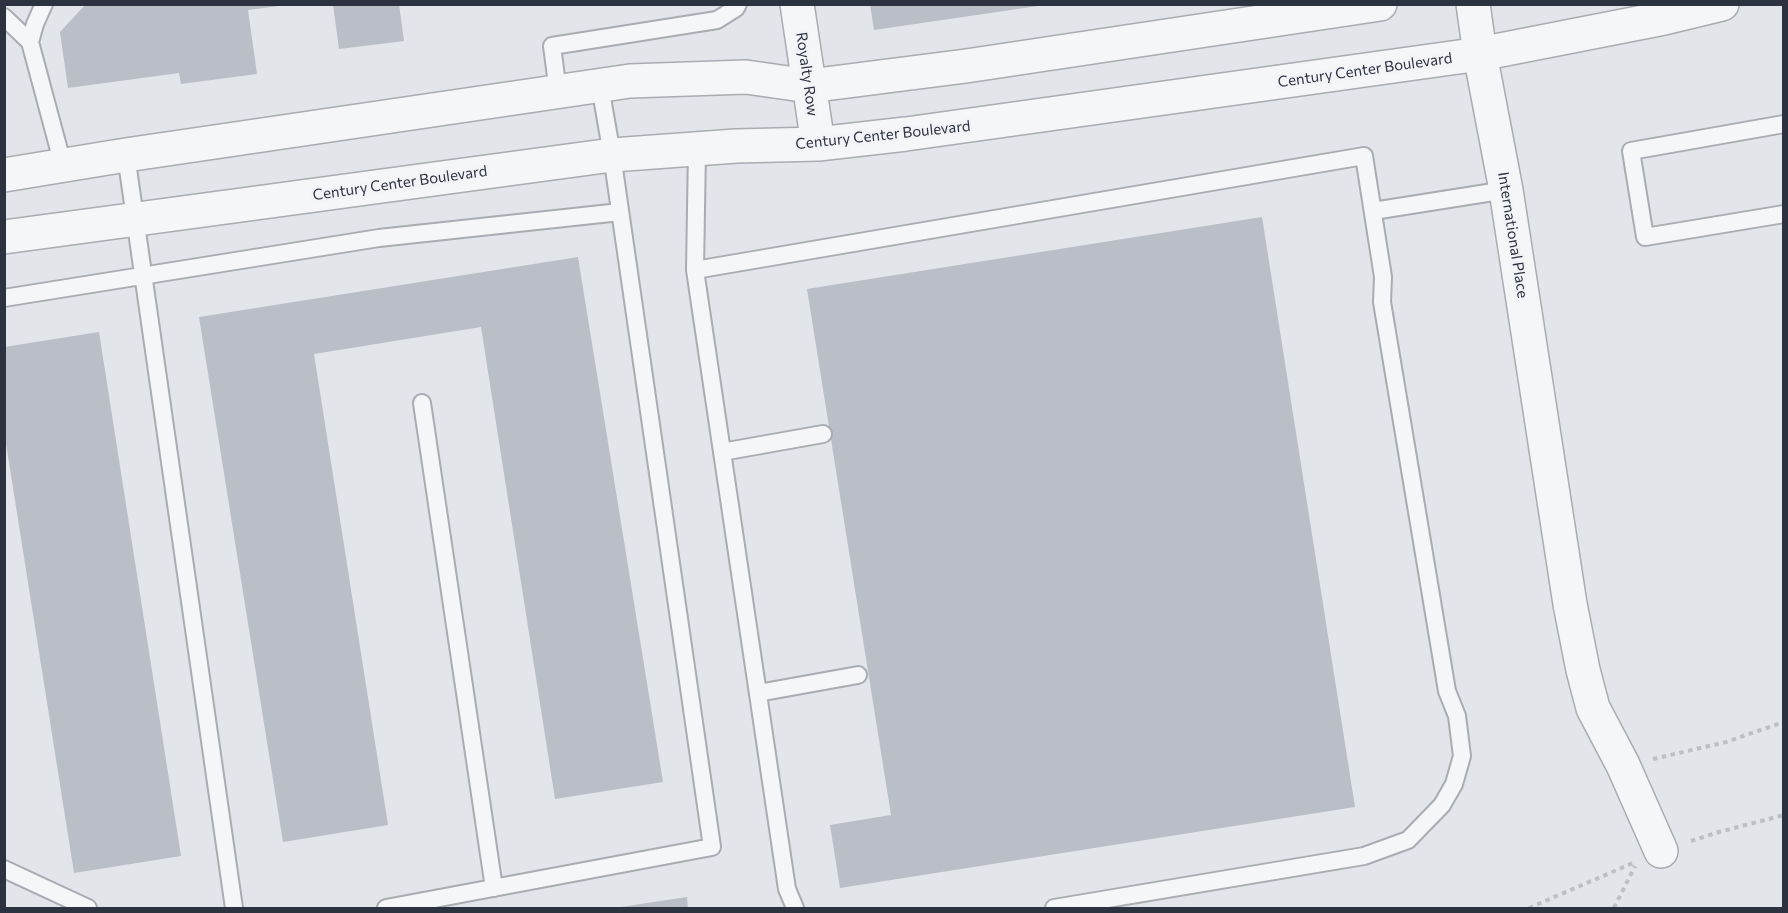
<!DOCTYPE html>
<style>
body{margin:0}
#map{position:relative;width:1788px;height:913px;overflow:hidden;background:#e2e5e9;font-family:Commissioner,sans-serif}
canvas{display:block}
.frame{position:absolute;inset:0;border:6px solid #2c3240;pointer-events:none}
</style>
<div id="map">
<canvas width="1788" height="913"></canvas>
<div class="frame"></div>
</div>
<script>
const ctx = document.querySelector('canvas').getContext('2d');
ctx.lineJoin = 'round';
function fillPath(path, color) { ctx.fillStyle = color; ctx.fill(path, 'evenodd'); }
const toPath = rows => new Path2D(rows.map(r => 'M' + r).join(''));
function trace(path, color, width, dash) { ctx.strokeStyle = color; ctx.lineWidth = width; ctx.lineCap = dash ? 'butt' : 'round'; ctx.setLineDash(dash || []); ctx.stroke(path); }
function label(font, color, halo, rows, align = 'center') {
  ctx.font = font + ' Commissioner,sans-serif'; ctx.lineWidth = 6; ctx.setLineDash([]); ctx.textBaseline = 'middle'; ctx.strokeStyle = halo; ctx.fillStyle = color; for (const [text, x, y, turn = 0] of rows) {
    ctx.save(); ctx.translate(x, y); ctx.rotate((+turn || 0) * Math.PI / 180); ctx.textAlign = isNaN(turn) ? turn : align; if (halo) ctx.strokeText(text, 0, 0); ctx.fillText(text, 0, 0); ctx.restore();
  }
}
fillPath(toPath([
 [86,4,279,4,279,6,248,10,257,74,181,84,179,73,68,88,60,32],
 [333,4,399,4,404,41,339,49],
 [870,4,1038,4,1038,6,874,30],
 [1262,217,1355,807,840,888,830,825,891,815,807,289],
 [578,257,663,782,555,799,481,327,314,354,388,825,283,842,199,317],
 [99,332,181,856,74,873,4,431,4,347],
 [687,897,688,908,622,908,621,907]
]), '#babec6');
const lane = toPath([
 [44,4,35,24,30,42,63,165],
 [4,17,30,42],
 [558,92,552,46,717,20,736,8,738,4],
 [1784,124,1631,151,1645,237,1784,214],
 [697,149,695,270,787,889,795,908],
 [126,155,234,908],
 [1373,211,1506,190],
 [695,270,1364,156,1383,277,1382,302,1447,691,1457,716,1462,756,1454,784,1442,805,1408,840,1364,856,1054,908],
 [4,298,379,238,620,212],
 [422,403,494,888],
 [722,452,823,434],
 [758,693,858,675],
 [4,869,88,908],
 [386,908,712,847,612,155,600,86]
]);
const street = toPath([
 [797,4,818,144],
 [1473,4,1480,54,1506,190,1570,604,1583,670,1593,708,1623,765,1661,851],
 [4,175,126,155,630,81,746,77,809,86,966,66,1380,4],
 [4,237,612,155,736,146,818,144,906,134,1480,54,1664,18,1722,4]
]);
trace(lane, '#a8acb3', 20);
trace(street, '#a8acb3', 36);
trace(toPath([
 [1653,759,1726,742,1784,722],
 [1691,841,1719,832,1784,815],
 [1529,908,1633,863],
 [1614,908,1635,866]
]), '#bdbfc4', 4, [4.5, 4.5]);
trace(lane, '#f5f6f8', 16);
trace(street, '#f5f6f8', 33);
label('15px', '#2c3240', '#f2f4f7', [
 ["Century Center Boulevard",1365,70,-8],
 ["Royalty Row",807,74,82],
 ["Century Center Boulevard",883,135,-6],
 ["Century Center Boulevard",400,183,-8],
 ["International Place",1513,235,81]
]);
</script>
